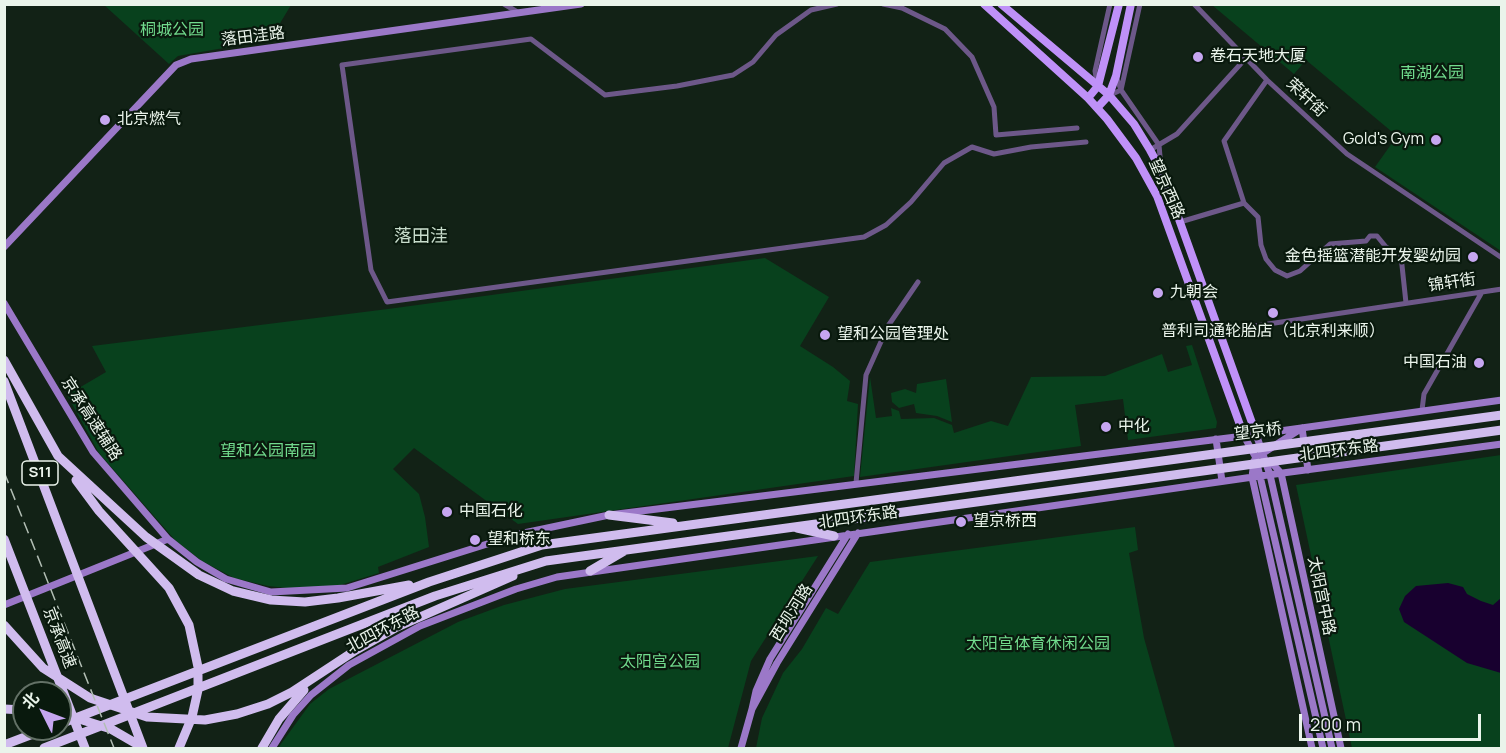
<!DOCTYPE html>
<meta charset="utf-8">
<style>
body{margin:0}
#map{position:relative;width:1506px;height:753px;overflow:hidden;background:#122216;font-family:Manrope,"Noto Sans SC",sans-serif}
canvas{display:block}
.frame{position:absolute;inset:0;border:6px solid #eaf4eb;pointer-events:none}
.north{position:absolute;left:12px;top:681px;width:60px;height:60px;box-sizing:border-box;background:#09190d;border:2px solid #637166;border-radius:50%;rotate:312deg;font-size:16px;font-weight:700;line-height:24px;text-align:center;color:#eaf4eb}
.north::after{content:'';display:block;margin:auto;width:21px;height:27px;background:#c6a6f0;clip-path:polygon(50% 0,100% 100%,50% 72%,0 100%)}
.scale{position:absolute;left:1299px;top:714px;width:182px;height:27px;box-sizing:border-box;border:3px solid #eaf4eb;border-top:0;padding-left:8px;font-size:18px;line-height:21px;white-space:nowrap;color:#eaf4eb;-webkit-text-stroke:4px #09190d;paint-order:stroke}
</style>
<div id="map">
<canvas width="1506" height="753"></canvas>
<div class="frame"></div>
<div class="north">北</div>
<div class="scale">200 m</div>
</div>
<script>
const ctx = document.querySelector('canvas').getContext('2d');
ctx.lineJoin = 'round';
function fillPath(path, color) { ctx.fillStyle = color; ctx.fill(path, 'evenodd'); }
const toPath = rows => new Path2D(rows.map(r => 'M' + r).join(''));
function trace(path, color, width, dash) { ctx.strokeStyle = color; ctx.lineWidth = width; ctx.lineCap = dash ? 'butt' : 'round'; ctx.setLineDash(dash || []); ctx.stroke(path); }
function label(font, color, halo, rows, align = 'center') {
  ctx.font = font + ' Manrope,"Noto Sans SC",sans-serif'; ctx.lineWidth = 4.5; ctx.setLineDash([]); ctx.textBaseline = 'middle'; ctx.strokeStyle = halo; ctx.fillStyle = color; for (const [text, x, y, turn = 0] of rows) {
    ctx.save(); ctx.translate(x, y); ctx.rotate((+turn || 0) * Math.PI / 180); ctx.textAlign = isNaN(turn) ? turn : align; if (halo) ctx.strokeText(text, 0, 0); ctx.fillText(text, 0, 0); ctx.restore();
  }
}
fillPath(toPath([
 [104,5,291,5,270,40,178,56,169,64],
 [1212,5,1501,5,1501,251,1375,167,1397,136,1306,60,1294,74],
 [765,258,829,297,800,346,833,367,850,381,847,401,858,404,854,476,518,524,414,448,393,469,419,494,425,517,429,547,378,567,379,573,337,586,305,590,268,586,234,578,202,561,175,540,99,453,67,395,106,372,92,346,388,309],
 [1192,345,1217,422,1216,428,1128,440,1123,399,1075,405,1081,446,860,477,870,377,876,418,892,416,891,408,899,411,901,419,934,418,952,425,954,433,991,421,1008,426,1031,377,1105,376,1162,354,1168,372,1192,365,1186,346],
 [946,379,952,422,937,416,916,413,914,404,899,408,892,402,891,393,905,389,916,393,917,384],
 [1501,455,1501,748,1352,748,1296,485],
 [1135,527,1138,550,1129,553,1144,638,1175,748,756,748,762,718,783,673,802,649,826,608,838,614,870,562],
 [818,556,751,661,728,748,278,748,310,704,329,689,458,622,504,605,565,589]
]), '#08411d');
fillPath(toPath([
 [1448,583,1463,587,1467,594,1481,601,1493,605,1501,598,1501,673,1467,663,1404,622,1399,609,1405,596,1416,586]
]), '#18002f');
trace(toPath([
 [504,4,519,13],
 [837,4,811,10,776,35,753,62,733,75,677,86,605,95,531,39,342,65,371,270,387,302,864,237,886,225,911,202,944,163,972,147,994,154,1031,147,1086,142],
 [883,4,902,8,945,29,972,57,994,107,996,135,1077,128],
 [1194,4,1267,80,1347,154,1502,258],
 [1116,76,1121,90,1159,145,1161,168],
 [1267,80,1224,141,1244,203,1258,217,1261,245,1266,259,1275,270,1287,276,1300,271,1330,244,1366,241,1370,236,1377,236,1386,247,1401,256,1406,303],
 [1097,82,1095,71,1110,4],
 [1110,95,1121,90,1140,4],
 [1150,150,1177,134,1246,58],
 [1180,222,1244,203],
 [1228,330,1502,289],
 [1422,410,1424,394,1482,292],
 [856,483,866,375,888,326,918,282]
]), '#6d5889', 5);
trace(toPath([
 [4,247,176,65,191,59,581,4],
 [4,303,93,452,168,539,197,562,226,579,271,592,347,588,519,534,609,515,1244,436,1502,400],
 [1256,434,1270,475,1332,748],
 [1244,436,1255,456,1260,476,1323,748],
 [1216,439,1222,481],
 [1260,455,1302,428,1308,470],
 [1254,461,1252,477,1312,748],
 [1270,461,1281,473,1341,748],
 [848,534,770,659,756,691,752,709,777,663,858,533],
 [4,605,168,539],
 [272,748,293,715,311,695,349,665,420,626,516,589,557,577,1260,476,1502,444],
 [741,748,752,709]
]), '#9b78c8', 7);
trace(toPath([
 [984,4,1088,98,1107,119,1136,158,1157,196,1244,436],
 [1001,4,1109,95,1134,124,1150,150,1162,172,1256,434],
 [1088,98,1098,86,1119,4],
 [1097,108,1109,95,1116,76,1131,4]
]), '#bf91f8', 8);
trace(toPath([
 [4,360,58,456,146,537,199,575,233,591,271,600,305,602,338,598,409,585],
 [4,381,143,748],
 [76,480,99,511,169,588,189,625,198,667,198,690,192,717,179,748],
 [609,515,673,523],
 [797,528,834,536],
 [4,539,85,748],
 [590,571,624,551],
 [4,625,43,668,90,698,147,717,205,720,237,714,268,704,292,692,356,650,395,628,513,576],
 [4,709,24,710],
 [60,713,111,729,142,747],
 [60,724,429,582,542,545,1502,415],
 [4,745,46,729],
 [44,748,435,596,546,561,1502,430],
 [262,748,279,719,304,690]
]), '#d0bcee', 9);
trace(toPath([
 [4,472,114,748]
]), '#b2beb4', 1.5, [12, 6]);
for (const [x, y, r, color] of [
 [1198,57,6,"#c6a6f0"],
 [105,120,6,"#c6a6f0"],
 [1436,140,6,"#c6a6f0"],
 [1473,257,6,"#c6a6f0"],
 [1158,293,6,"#c6a6f0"],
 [1273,313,6,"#c6a6f0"],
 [825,335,6,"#c6a6f0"],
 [1479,363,6,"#c6a6f0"],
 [1106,427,6,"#c6a6f0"],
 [447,512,6,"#c6a6f0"],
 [961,522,6,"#c6a6f0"],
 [475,540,6,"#c6a6f0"]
]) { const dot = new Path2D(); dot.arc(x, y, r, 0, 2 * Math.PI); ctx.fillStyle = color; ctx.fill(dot); trace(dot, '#09190d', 2); }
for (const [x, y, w] of [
 [40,473,36]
]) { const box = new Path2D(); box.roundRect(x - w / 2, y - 12, w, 24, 4.5); ctx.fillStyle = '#09190d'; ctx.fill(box); trace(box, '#eaf4eb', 1.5); }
label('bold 15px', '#eaf4eb', null, [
 ["S11",40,473]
]);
label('16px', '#71db8d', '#09190d', [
 ["桐城公园",172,31],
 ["南湖公园",1432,74],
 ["望和公园南园",268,452],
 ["太阳宫体育休闲公园",1038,645],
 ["太阳宫公园",660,663]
]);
label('16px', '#eaf4eb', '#09190d', [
 ["落田洼路",253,37,-7],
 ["荣轩街",1306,98,43],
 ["望京西路",1166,189,66],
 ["锦轩街",1452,283,-8],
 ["京承高速辅路",91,419,57],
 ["望京桥",1258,432,-7],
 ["北四环东路",1339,451,-7],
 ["北四环东路",858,518,-8],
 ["太阳宫中路",1321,596,78],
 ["西坝河路",792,613,-58],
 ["北四环东路",383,630,-28],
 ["京承高速",59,638,69]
]);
label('16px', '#eaf4eb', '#09190d', [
 ["卷石天地大厦",1210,57],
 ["北京燃气",117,120],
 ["Gold's Gym",1424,140,"right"],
 ["金色摇篮潜能开发婴幼园",1461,257,"right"],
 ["九朝会",1170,293],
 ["普利司通轮胎店（北京利来顺）",1273,332,"center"],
 ["望和公园管理处",837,335],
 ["中国石油",1467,363,"right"],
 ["中化",1118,427],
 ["中国石化",459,512],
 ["望京桥西",973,522],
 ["望和桥东",487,540]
], 'left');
label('18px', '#c8ddcc', '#09190d', [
 ["落田洼",421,237]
]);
</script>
